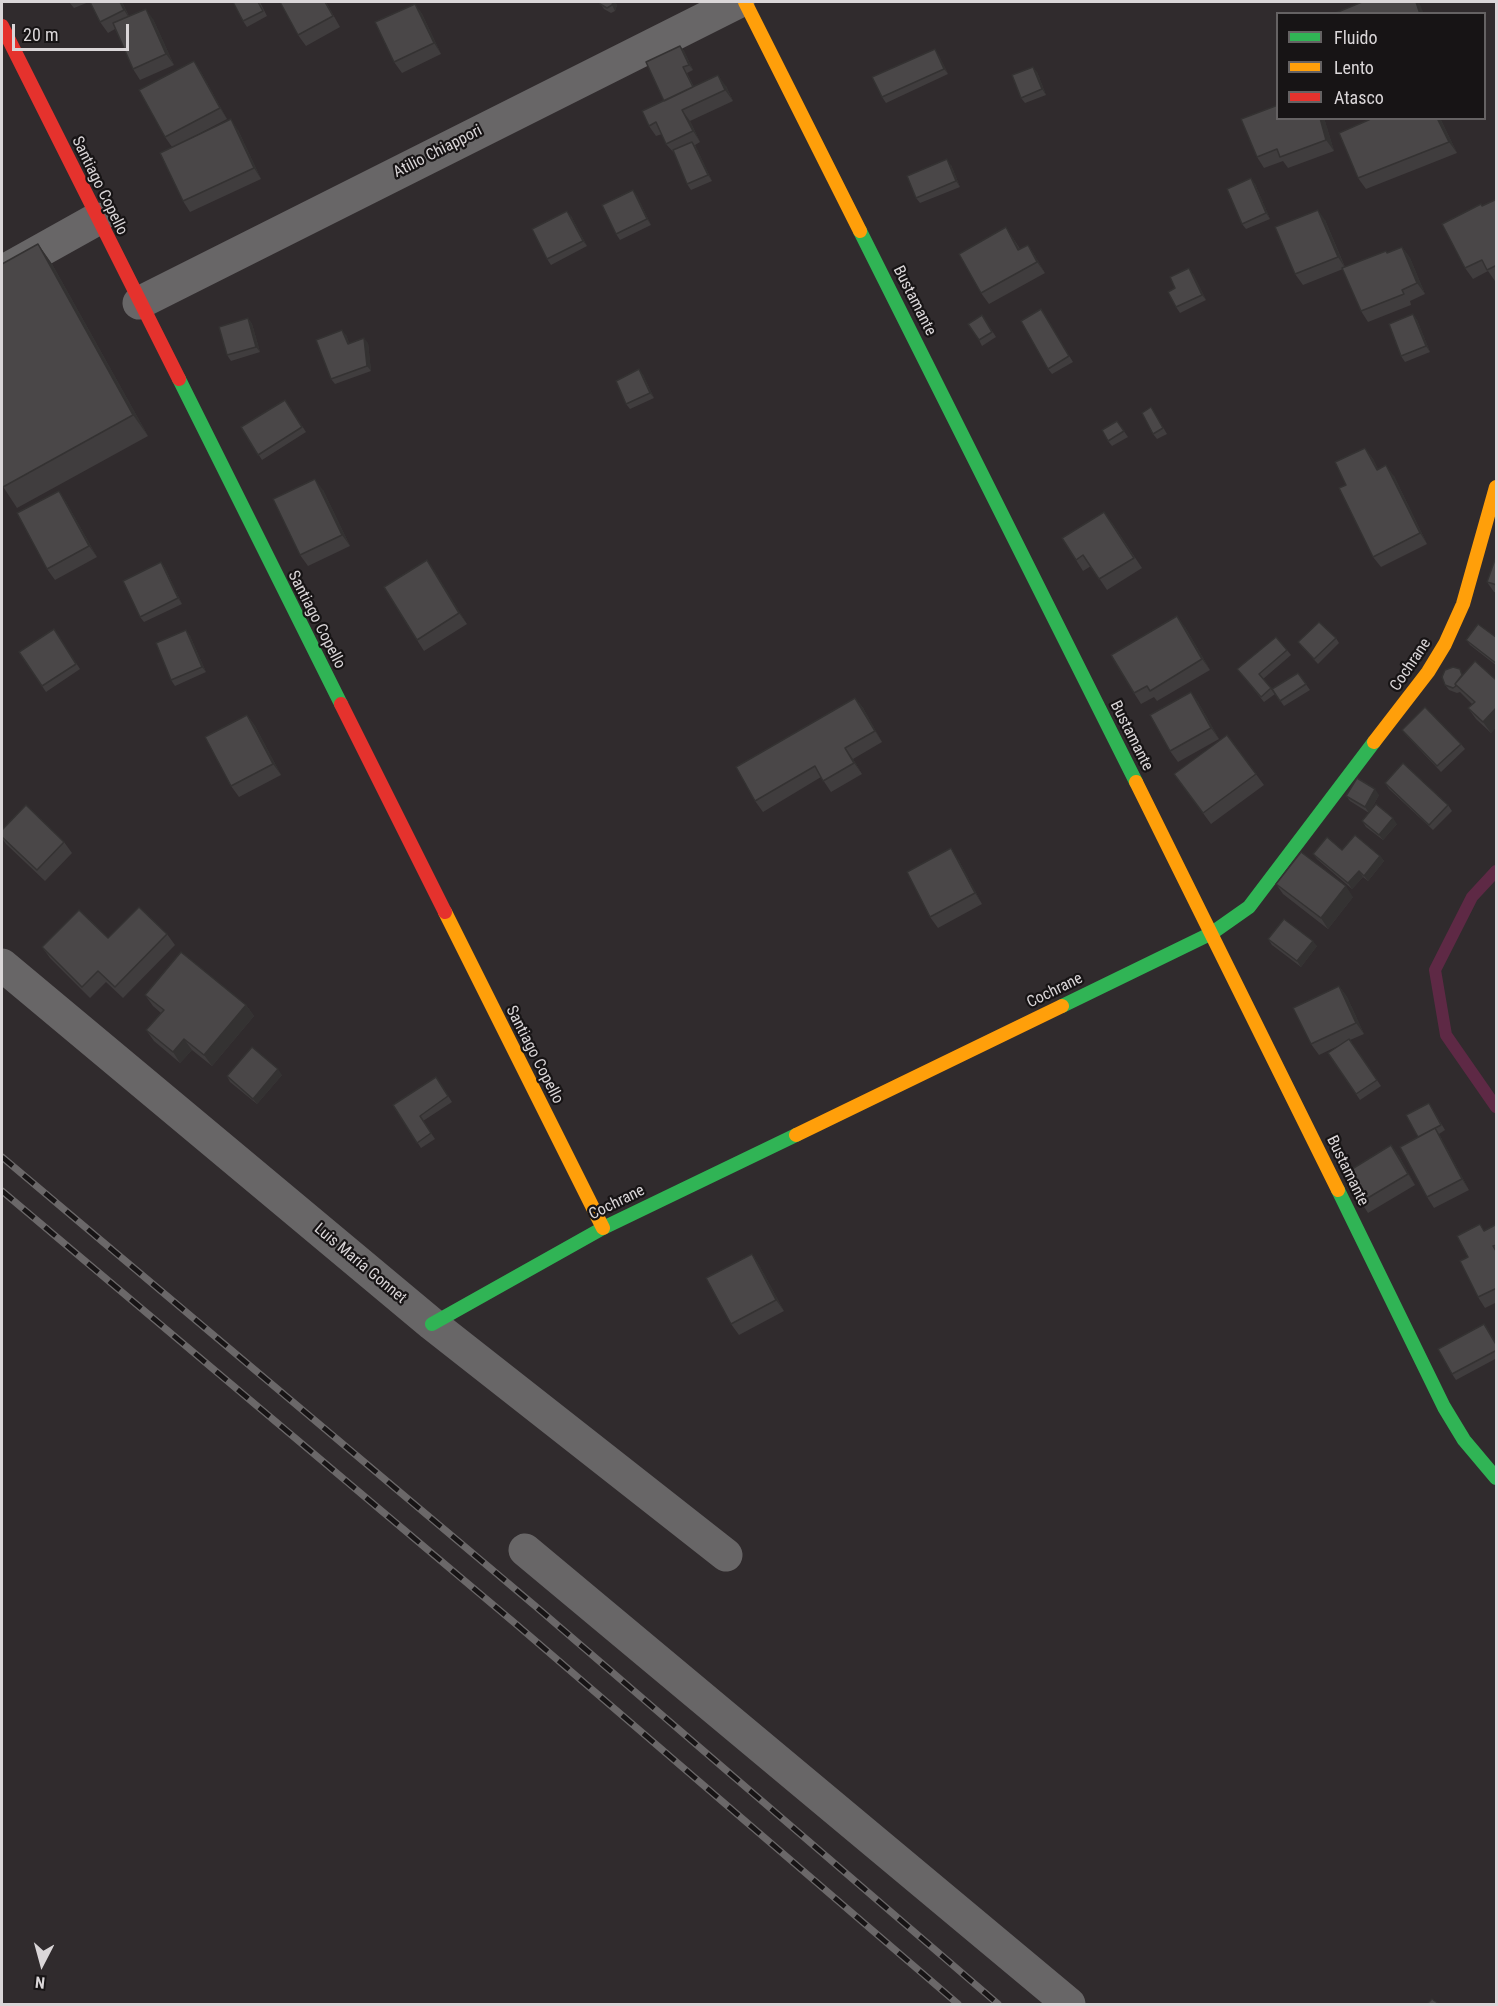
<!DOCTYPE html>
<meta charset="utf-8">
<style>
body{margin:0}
#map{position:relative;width:1498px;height:2006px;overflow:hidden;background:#302b2d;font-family:"Roboto Condensed",sans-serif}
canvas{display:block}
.frame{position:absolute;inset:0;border:3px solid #dad6d8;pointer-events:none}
.legend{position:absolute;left:1276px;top:12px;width:210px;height:108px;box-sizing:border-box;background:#171415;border:2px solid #656263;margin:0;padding:8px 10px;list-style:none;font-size:18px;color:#dad6d8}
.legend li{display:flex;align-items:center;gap:12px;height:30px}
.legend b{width:30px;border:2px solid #656263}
.north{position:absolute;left:12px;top:1934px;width:60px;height:60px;-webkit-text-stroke:4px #171415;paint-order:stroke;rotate:186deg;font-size:16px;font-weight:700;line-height:24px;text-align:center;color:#dad6d8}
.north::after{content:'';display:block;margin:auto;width:21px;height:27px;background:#dad6d8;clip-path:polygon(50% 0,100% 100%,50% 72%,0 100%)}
.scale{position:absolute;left:12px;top:24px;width:117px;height:27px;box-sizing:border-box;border:3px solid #dad6d8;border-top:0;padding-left:8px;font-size:18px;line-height:21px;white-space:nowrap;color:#dad6d8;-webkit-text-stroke:4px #171415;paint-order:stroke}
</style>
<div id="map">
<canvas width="1498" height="2006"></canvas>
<div class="frame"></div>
<ul class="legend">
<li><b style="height:8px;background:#30b455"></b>Fluido</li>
<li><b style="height:8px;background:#ff9f0a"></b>Lento</li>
<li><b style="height:8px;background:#e5322d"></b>Atasco</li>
</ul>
<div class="north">N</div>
<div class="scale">20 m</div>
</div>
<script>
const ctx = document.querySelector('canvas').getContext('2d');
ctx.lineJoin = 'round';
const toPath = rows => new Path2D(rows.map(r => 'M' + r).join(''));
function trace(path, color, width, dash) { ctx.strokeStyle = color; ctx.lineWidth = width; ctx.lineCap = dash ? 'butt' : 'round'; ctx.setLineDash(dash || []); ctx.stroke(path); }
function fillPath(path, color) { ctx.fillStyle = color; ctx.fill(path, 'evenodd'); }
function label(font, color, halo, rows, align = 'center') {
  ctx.font = font + ' "Roboto Condensed",sans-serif'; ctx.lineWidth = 4.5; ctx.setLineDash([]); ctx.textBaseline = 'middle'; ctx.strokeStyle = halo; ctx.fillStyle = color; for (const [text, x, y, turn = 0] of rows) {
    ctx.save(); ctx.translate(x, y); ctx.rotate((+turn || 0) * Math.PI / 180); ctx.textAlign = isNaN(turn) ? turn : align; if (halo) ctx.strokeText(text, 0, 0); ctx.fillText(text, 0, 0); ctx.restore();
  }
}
trace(toPath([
 [1496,871,1472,897,1435,970,1446,1035,1496,1107]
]), '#5e2945', 12);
trace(toPath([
 [2,272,97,219],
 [139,303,738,2],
 [2,965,432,1324,726,1555],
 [525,1550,1069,2004]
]), '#686667', 33);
trace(toPath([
 [860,231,1136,782],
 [179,379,341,704],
 [1062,1006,1212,933,1249,907,1374,742],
 [1338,1190,1444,1407,1464,1440,1496,1478],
 [432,1324,603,1228,796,1135]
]), '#30b455', 14);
trace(toPath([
 [745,2,860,231],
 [1374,742,1428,672,1445,644,1463,604,1496,487],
 [1136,782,1338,1190],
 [445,912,603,1228],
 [796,1135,1062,1006]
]), '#ff9f0a', 14);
trace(toPath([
 [2,26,179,379],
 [341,704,445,912]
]), '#e5322d', 14);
const rail = toPath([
 [2,1157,534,1605,998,2004],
 [2,1191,517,1625,958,2004]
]);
trace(rail, '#6b6869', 7);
trace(rail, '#171415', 4.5, [14]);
fillPath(toPath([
 [69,2,89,2,74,8],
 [90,2,122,2,129,16,153,19,174,65,140,80,133,69,115,29,108,33,100,22],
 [260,2,267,16,247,27,243,21],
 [280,2,326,2,340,27,306,46,298,35],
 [599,2,615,2,617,5,615,11,611,13,604,9],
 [415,4,422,14,441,54,402,73,394,62],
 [680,46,684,51,693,70,687,73,694,87,726,86,733,101,690,121,700,142,695,145,712,181,691,190,687,184,675,154,666,144,662,134,656,136,649,126,664,101],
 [935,49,938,54,948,74,886,103,882,97],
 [194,61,201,72,227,119,189,139,238,130,261,179,190,212,183,201,172,147,165,137],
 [1037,72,1046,95,1025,103,1021,98],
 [1278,118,1324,118,1334,151,1288,168,1283,161,1264,168,1257,157],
 [1440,118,1457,153,1366,189,1358,178],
 [951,165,960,187,920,203,916,198],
 [1251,178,1255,184,1270,219,1246,229,1242,224],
 [633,190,637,196,651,225,620,240,616,234],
 [1497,199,1497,280,1495,281,1488,271,1473,279,1465,268,1483,206],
 [571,216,587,246,551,265,547,259],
 [1325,220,1345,267,1388,253,1402,247,1410,258,1425,294,1410,301,1411,305,1368,322,1361,311,1343,269,1303,285,1295,274],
 [1013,238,1020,249,1028,245,1035,256,1045,273,989,304,981,293],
 [38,244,52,264,148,436,17,508,2,485],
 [1193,274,1206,300,1180,313,1176,307,1175,288],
 [1041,309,1073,362,1052,374,1048,369],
 [1413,314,1417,320,1430,352,1405,362,1401,356],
 [982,315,996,337,982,346,979,340],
 [248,318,252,324,260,352,231,361,227,355],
 [346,335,349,343,368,343,371,371,335,384,331,379],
 [639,369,643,375,654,398,630,409,626,404],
 [285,400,306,432,262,460,241,427],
 [1151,407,1167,434,1157,439,1153,434],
 [1117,421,1128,437,1112,446,1108,441],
 [1365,448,1373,459,1378,469,1394,476,1427,544,1381,567,1373,557,1346,485],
 [323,490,350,546,308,566,300,555],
 [59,491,66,502,97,557,55,580,47,569],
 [1112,523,1142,568,1107,590,1091,566,1083,571,1076,560],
 [1497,554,1497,593,1494,592,1487,582],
 [427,560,467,624,424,651,417,640],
 [161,562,165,568,182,604,144,622,140,617],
 [1185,627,1210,670,1157,701,1154,697,1141,704,1134,693],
 [54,629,80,669,46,692,19,652],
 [186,630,190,636,206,672,175,686,171,680],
 [1336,638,1339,643,1318,664,1302,647,1298,642],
 [1497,638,1497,666,1470,645,1466,640],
 [1287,650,1291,655,1263,679,1275,694,1264,702,1237,669],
 [1298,673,1310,690,1284,706,1272,689],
 [1463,674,1495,679,1497,677,1497,726,1491,733,1476,719,1468,708,1472,704,1460,692,1457,693,1449,690,1445,685],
 [1191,692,1198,702,1219,739,1178,762,1170,751],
 [855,698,863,708,882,742,853,759,862,774,831,792,821,777,763,812,755,801],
 [247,715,255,726,281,775,239,797,231,786],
 [1402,730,1461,744,1465,749,1441,772,1406,735],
 [1227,735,1264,785,1211,824,1174,774],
 [1385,783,1448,805,1452,811,1433,830,1389,789],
 [1379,795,1369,813,1350,801,1346,796],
 [1362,821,1397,824,1383,840,1366,827],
 [2,830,64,842,72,853,45,881,6,844,2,838],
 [1313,854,1380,856,1384,861,1368,881,1363,877,1352,889,1317,859],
 [958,859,982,904,938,928,930,917],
 [1276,884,1353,897,1328,929,1283,894],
 [167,934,175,945,123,998,106,982,90,998,50,958,42,947,108,938],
 [1268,939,1317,946,1301,967,1272,945],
 [1339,986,1347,997,1364,1034,1350,1040,1381,1086,1360,1100,1328,1053,1342,1044,1319,1055,1311,1044],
 [145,995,246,1005,254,1016,212,1066,192,1050,180,1063,154,1041,146,1030,161,1013,153,1006],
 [282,1075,257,1104,230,1082,227,1076],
 [436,1077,452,1102,423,1121,435,1139,421,1148,393,1105],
 [1432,1108,1445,1130,1439,1134,1469,1190,1434,1208,1427,1197,1418,1137],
 [1391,1145,1399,1156,1415,1185,1368,1213,1361,1202],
 [1497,1227,1497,1302,1485,1308,1478,1297,1468,1257,1485,1230],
 [752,1254,759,1265,784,1311,739,1335,731,1324],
 [1488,1330,1497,1345,1497,1358,1456,1380,1452,1374]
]), '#403d3e');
fillPath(toPath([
 [120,2,122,2,131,21,124,10],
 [613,2,615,2,617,5,615,11,612,5],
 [1416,2,1419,2,1424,14,1420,14],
 [415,4,422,14,441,54,434,43],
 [146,9,153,19,174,65,166,54],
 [680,46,684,51,693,70,689,65],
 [935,49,938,54,948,74,944,69],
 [194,61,201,72,227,119,220,108],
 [1033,67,1037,72,1046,95,1042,89],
 [718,75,726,86,733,101,725,90],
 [682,110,690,121,700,142,693,131],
 [1320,118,1324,118,1334,151,1326,140],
 [1437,118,1440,118,1457,153,1449,142],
 [231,119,238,130,261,179,254,168],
 [692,142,696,147,712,181,708,175],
 [947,159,951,165,960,187,956,181],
 [1251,178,1255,184,1270,219,1266,213],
 [633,190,637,196,651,225,647,219],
 [1318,210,1325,220,1345,268,1338,257],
 [567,211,571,216,587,246,583,241],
 [1006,227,1013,238,1026,261,1018,250],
 [38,244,52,264,148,436,133,415],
 [1028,245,1035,256,1045,273,1037,262],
 [1402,247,1410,258,1425,294,1417,283],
 [1189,268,1193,274,1206,300,1202,295],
 [1413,314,1417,320,1430,352,1426,346],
 [248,318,252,324,260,352,256,347],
 [342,330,346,335,352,349,348,344],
 [364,338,368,343,371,371,367,366],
 [639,369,643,375,654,398,650,393],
 [1365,448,1373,459,1384,481,1377,470],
 [1386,465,1394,476,1427,544,1420,533],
 [315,479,323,490,350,546,342,535],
 [59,491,66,502,97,557,89,546],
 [427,560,435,571,467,624,459,613],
 [161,562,165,568,182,604,178,598],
 [1177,616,1185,627,1210,670,1202,659],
 [186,630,190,636,206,672,202,667],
 [1191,692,1198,702,1219,739,1211,728],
 [855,698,863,708,882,742,875,731],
 [1497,707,1497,726,1491,733,1483,722],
 [247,715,255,726,281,775,273,764],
 [845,748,853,759,862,774,854,763],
 [1375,789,1379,795,1369,813,1365,807],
 [1393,818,1397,824,1383,840,1379,835],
 [951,848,958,859,982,904,975,893],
 [1380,856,1384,861,1368,881,1364,876],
 [1359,871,1363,877,1352,889,1348,883],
 [1346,886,1353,897,1328,929,1321,918],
 [1313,941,1317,946,1301,967,1297,961],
 [1339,986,1347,997,1364,1034,1356,1023],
 [246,1005,254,1016,212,1066,204,1055],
 [184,1039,192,1050,180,1063,173,1052],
 [278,1069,282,1075,257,1104,253,1099],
 [1435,1128,1442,1139,1469,1190,1462,1179],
 [1391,1145,1399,1156,1415,1185,1408,1174],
 [752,1254,759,1265,784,1311,776,1300]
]), '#343232');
const building = toPath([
 [90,2,120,2,124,10,100,22,90,2],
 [233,2,258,2,263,11,243,21,233,2],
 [280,2,325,2,333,16,298,35,280,2],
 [599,2,613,2,612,5,607,8,600,4,599,2],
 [1362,2,1416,2,1420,14,1333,14,1362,2],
 [415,4,434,43,394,62,375,22,415,4],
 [146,9,166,54,133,69,113,23,146,9],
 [680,46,689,65,683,67,693,87,664,101,646,62,680,46],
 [935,49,944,69,882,97,872,77,935,49],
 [194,61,220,108,165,137,139,90,194,61],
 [1033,67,1042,89,1021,98,1012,75,1033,67],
 [718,75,725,90,682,110,693,131,666,144,656,122,649,126,642,111,718,75],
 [1278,105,1278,118,1320,118,1326,140,1280,157,1277,149,1257,157,1241,119,1278,105],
 [1373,118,1437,118,1449,142,1358,178,1339,133,1373,118],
 [231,119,254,168,183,201,160,153,231,119],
 [692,142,708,175,687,184,673,150,692,142],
 [947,159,956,181,916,198,907,176,947,159],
 [1251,178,1266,213,1242,224,1227,189,1251,178],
 [633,190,647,219,616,234,602,205,633,190],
 [1497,199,1497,265,1487,270,1482,260,1465,268,1442,224,1481,204,1482,206,1497,199],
 [1318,210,1338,257,1295,274,1275,227,1318,210],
 [567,211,583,241,547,259,532,229,567,211],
 [1006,227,1018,250,1028,245,1037,262,981,293,959,254,1006,227],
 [38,244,133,415,3,487,2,485,2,264,38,244],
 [1402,247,1417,283,1402,290,1404,294,1361,311,1342,268,1386,251,1387,253,1402,247],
 [1189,268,1202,295,1176,307,1168,292,1175,288,1170,277,1189,268],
 [1041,309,1069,356,1048,369,1021,321,1041,309],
 [1413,314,1426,346,1401,356,1389,324,1413,314],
 [982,315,992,332,979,340,968,324,982,315],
 [248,318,256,347,227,355,219,327,248,318],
 [342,330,348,344,364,338,367,366,331,379,316,340,342,330],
 [639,369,650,393,626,404,616,381,639,369],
 [285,400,302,427,258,455,241,427,285,400],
 [1151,407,1163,428,1153,434,1142,413,1151,407],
 [1117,421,1124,431,1108,441,1102,430,1117,421],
 [1365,448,1377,470,1386,465,1420,533,1373,557,1339,488,1346,485,1335,462,1365,448],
 [315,479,342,535,300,555,273,499,315,479],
 [59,491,89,546,47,569,17,513,59,491],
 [1104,512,1134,558,1099,579,1083,555,1076,560,1062,538,1104,512],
 [1497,554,1497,585,1487,582,1497,554],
 [427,560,459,613,417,640,384,587,427,560],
 [161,562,178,598,140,617,123,581,161,562],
 [1177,616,1202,659,1150,691,1147,686,1134,693,1111,655,1177,616],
 [1319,622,1336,638,1314,659,1298,642,1319,622],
 [1478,624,1497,638,1497,664,1466,640,1478,624],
 [54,629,76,664,42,686,19,652,54,629],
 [186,630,202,667,171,680,156,643,186,630],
 [1276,637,1287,650,1259,674,1271,688,1261,697,1237,669,1276,637],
 [1475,661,1495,679,1497,677,1497,707,1483,722,1468,708,1475,702,1455,684,1475,661],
 [1453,667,1460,669,1462,675,1455,684,1456,686,1453,688,1445,685,1442,677,1445,670,1453,667],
 [1298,673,1306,684,1280,701,1272,689,1298,673],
 [1191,692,1211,728,1170,751,1150,715,1191,692],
 [855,698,875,731,845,748,854,763,823,781,815,766,755,801,736,767,855,698],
 [1425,707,1461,744,1437,766,1402,730,1425,707],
 [247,715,273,764,231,786,205,737,247,715],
 [1227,735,1256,774,1203,813,1174,774,1227,735],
 [1403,763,1448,805,1429,825,1385,783,1403,763],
 [1357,778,1375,789,1365,807,1346,796,1357,778],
 [1376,804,1393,818,1379,835,1362,821,1376,804],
 [26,805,64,842,37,870,2,837,2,830,26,805],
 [1355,835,1380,856,1364,876,1359,871,1348,883,1313,854,1327,837,1342,850,1355,835],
 [951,848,975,893,930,917,907,872,951,848],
 [1301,852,1346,886,1321,918,1276,884,1301,852],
 [139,907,167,934,115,987,98,971,82,987,42,947,79,910,108,938,139,907],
 [1284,919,1313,941,1297,961,1268,939,1284,919],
 [181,952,246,1005,204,1055,184,1039,173,1052,146,1030,164,1010,145,995,181,952],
 [1339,986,1356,1023,1311,1044,1293,1008,1339,986],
 [1349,1039,1377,1080,1356,1094,1328,1053,1349,1039],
 [252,1047,278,1069,253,1099,227,1076,252,1047],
 [436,1077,448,1096,420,1116,431,1133,417,1143,393,1105,436,1077],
 [1429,1103,1441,1125,1418,1137,1406,1115,1429,1103],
 [1435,1128,1462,1179,1427,1197,1400,1147,1435,1128],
 [1391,1145,1408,1174,1361,1202,1344,1174,1391,1145],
 [1480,1224,1484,1231,1495,1225,1497,1227,1497,1245,1493,1246,1497,1253,1497,1288,1478,1297,1460,1261,1468,1257,1457,1236,1480,1224],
 [752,1254,776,1300,731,1324,706,1278,752,1254],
 [1484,1324,1497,1346,1497,1350,1452,1374,1438,1349,1484,1324],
 [1432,1999,1439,2004,1427,2004,1432,1999]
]);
fillPath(building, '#4a4748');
trace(building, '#343232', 1.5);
label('16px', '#dad6d8', '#171415', [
 ["Atilio Chiappori",438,152,-27],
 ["Santiago Copello",99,186,64],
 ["Bustamante",914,301,63],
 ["Santiago Copello",316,620,63],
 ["Cochrane",1411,665,-56],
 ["Bustamante",1131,736,63],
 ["Cochrane",1055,991,-26],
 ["Santiago Copello",534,1055,63],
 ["Bustamante",1347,1171,64],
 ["Cochrane",617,1203,-26],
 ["Luis María Gonnet",360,1264,40]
]);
</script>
